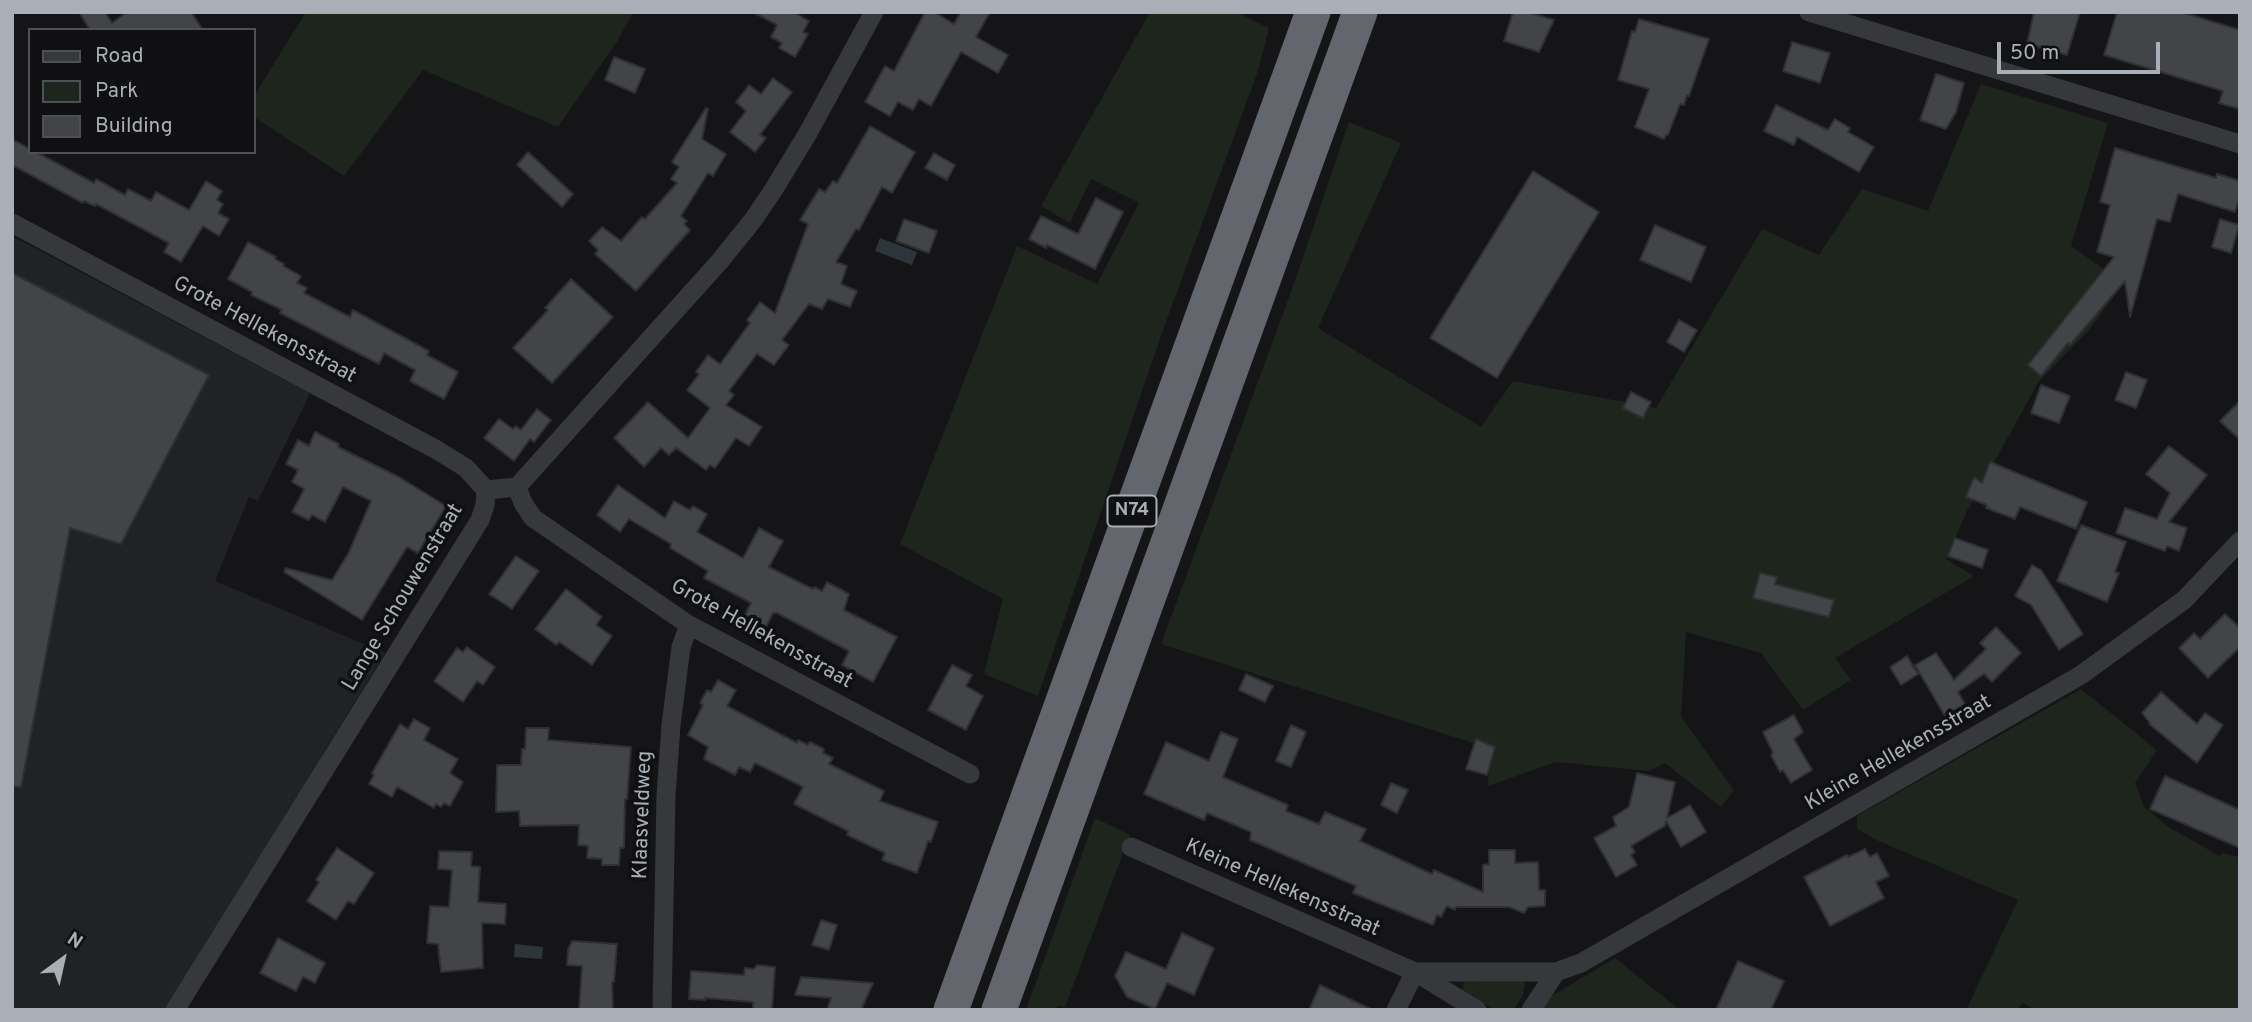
<!DOCTYPE html>
<style>
body{margin:0}
#map{position:relative;width:2252px;height:1022px;overflow:hidden;background:#151517;font-family:Overpass,sans-serif}
canvas{display:block}
.frame{position:absolute;inset:0;border:14px solid #a8afb7;pointer-events:none}
.legend{position:absolute;left:28px;top:28px;width:228px;height:126px;box-sizing:border-box;background:#101012;border:2px solid #4d5054;margin:0;padding:9px 12px;list-style:none;font-size:21px;color:#a8afb7}
.legend li{display:flex;align-items:center;gap:14px;height:35px}
.legend b{width:35px;border:2px solid #4d5054}
.north{position:absolute;left:28px;top:924px;width:70px;height:70px;-webkit-text-stroke:5px #101012;paint-order:stroke;rotate:33deg;font-size:19px;font-weight:700;line-height:28px;text-align:center;color:#a8afb7}
.north::after{content:'';display:block;margin:auto;width:24px;height:32px;background:#a8afb7;clip-path:polygon(50% 0,100% 100%,50% 72%,0 100%)}
.scale{position:absolute;left:1997px;top:42px;width:163px;height:32px;box-sizing:border-box;border:4px solid #a8afb7;border-top:0;padding-left:9px;font-size:21px;line-height:24px;white-space:nowrap;color:#a8afb7;-webkit-text-stroke:5px #101012;paint-order:stroke}
</style>
<div id="map">
<canvas width="2252" height="1022"></canvas>
<div class="frame"></div>
<ul class="legend">
<li><b style="height:9px;background:#36383c"></b>Road</li>
<li><b style="height:19px;background:#1d251d"></b>Park</li>
<li><b style="height:19px;background:#424447"></b>Building</li>
</ul>
<div class="north">N</div>
<div class="scale">50 m</div>
</div>
<script>
const ctx = document.querySelector('canvas').getContext('2d');
ctx.lineJoin = 'round';
function fillPath(path, color) { ctx.fillStyle = color; ctx.fill(path, 'evenodd'); }
const toPath = rows => new Path2D(rows.map(r => 'M' + r).join(''));
function trace(path, color, width, dash) { ctx.strokeStyle = color; ctx.lineWidth = width; ctx.lineCap = dash ? 'butt' : 'round'; ctx.setLineDash(dash || []); ctx.stroke(path); }
function label(font, color, halo, rows, align = 'center') {
  ctx.font = font + ' Overpass,sans-serif'; ctx.lineWidth = 7; ctx.setLineDash([]); ctx.textBaseline = 'middle'; ctx.strokeStyle = halo; ctx.fillStyle = color; for (const [text, x, y, turn = 0] of rows) {
    ctx.save(); ctx.translate(x, y); ctx.rotate((+turn || 0) * Math.PI / 180); ctx.textAlign = isNaN(turn) ? turn : align; if (halo) ctx.strokeText(text, 0, 0); ctx.fillText(text, 0, 0); ctx.restore();
  }
}
fillPath(toPath([
 [12,236,310,393,258,501,249,497,215,581,385,653,165,1010,12,1010]
]), '#212224');
fillPath(toPath([
 [306,12,633,12,618,40,558,127,423,70,344,176,254,117,254,96],
 [1150,12,1236,12,1269,28,1258,71,1163,330,1038,696,984,674,1003,599,900,544,1017,246,1097,284,1139,203,1091,179,1070,223,1041,206],
 [1981,84,2108,123,2071,246,2124,283,2089,330,2039,381,1966,513,1946,559,1974,576,1835,658,1851,680,1803,710,1761,653,1686,632,1681,717,1734,790,1721,807,1665,763,1649,771,1556,762,1488,786,1489,748,1161,644,1291,292,1349,122,1401,143,1318,328,1481,427,1513,381,1656,408,1762,229,1819,255,1862,189,1928,211],
 [2081,689,2157,750,2135,783,2144,807,2170,828,2220,856,2221,853,2240,857,2240,1010,2037,1010,2022,1003,2018,1010,1966,1010,2018,900,1874,839,1857,829,1857,816],
 [1095,818,1130,835,1065,1007,1058,1005,1056,1010,1026,1010],
 [1615,958,1680,1010,1535,1010,1543,1001],
 [1520,979,1525,983,1523,995,1513,1010,1495,1010,1462,991,1464,982]
]), '#1d251d');
fillPath(toPath([
 [880,238,917,252,912,265,875,251],
 [515,944,543,947,542,959,514,957]
]), '#2c363a');
const building = toPath([
 [79,12,105,12,112,23,127,12,191,12,203,30,90,30,79,12],
 [753,12,793,12,809,21,803,32,808,34,795,57,779,48,782,43,771,37,777,25,753,12],
 [925,12,934,12,954,24,961,12,990,12,976,37,1008,55,998,73,961,52,931,106,919,99,913,110,898,102,890,116,865,102,885,66,894,71,925,12],
 [1513,12,1527,12,1554,20,1539,52,1504,41,1513,12],
 [2034,12,2080,12,2067,55,2027,44,2034,12],
 [2117,12,2181,12,2240,30,2240,109,2219,103,2223,91,2104,55,2117,12],
 [1639,19,1709,39,1689,96,1687,95,1684,105,1680,104,1668,135,1666,135,1664,139,1635,127,1649,89,1618,80,1632,31,1635,32,1639,19],
 [1792,42,1830,53,1820,83,1783,71,1792,42],
 [614,57,645,69,635,93,605,80,614,57],
 [1936,74,1964,83,1956,112,1946,129,1920,120,1936,74],
 [773,78,792,92,760,135,766,138,755,152,730,132,746,111,736,102,749,85,761,94,773,78],
 [1776,105,1828,130,1835,119,1850,128,1848,132,1874,147,1859,172,1797,137,1794,145,1764,131,1776,105],
 [706,108,708,109,702,139,726,154,713,176,708,173,681,216,687,221,684,224,690,230,636,291,595,254,598,250,589,241,602,227,621,241,642,217,645,219,677,183,671,179,679,167,672,162,706,108],
 [870,126,915,152,892,193,882,187,859,230,856,229,836,262,847,266,841,284,857,291,850,307,828,299,822,309,809,304,782,340,789,345,774,365,757,354,729,391,734,395,726,405,762,427,749,446,736,438,715,468,710,465,706,470,676,448,669,455,661,448,644,467,614,438,648,402,688,438,710,408,687,390,699,374,696,372,708,355,720,364,750,323,747,320,760,302,775,313,808,224,800,220,819,189,825,192,833,181,837,183,870,126],
 [12,139,30,149,30,152,36,152,94,183,96,179,125,195,128,189,151,201,156,192,189,210,206,181,222,191,217,200,223,204,218,213,229,219,219,236,203,226,181,262,164,252,169,243,96,204,95,206,84,201,83,203,12,165,12,139],
 [2115,148,2216,178,2217,174,2240,181,2240,196,2235,212,2178,194,2170,222,2157,219,2130,317,2125,281,2070,345,2068,343,2041,376,2028,365,2114,257,2097,252,2110,205,2100,202,2115,148],
 [528,152,573,194,562,207,517,165,528,152],
 [934,153,955,165,947,180,925,168,934,153],
 [1533,171,1599,212,1497,378,1430,338,1533,171],
 [1096,198,1123,212,1095,269,1047,245,1046,248,1029,239,1041,216,1078,234,1096,198],
 [904,219,937,231,929,253,896,241,904,219],
 [2220,219,2239,225,2231,253,2212,247,2220,219],
 [1655,225,1706,247,1691,282,1640,260,1655,225],
 [248,242,276,257,275,259,284,264,283,266,301,276,297,283,307,288,304,293,350,317,353,310,429,351,427,355,458,372,444,399,410,381,415,370,384,353,379,364,280,313,282,310,251,295,252,292,228,279,248,242],
 [12,273,209,375,121,544,70,528,21,787,12,786,12,273],
 [571,279,613,317,552,383,513,348,548,310,545,308,571,279],
 [1679,320,1697,330,1684,352,1667,342,1679,320],
 [2126,372,2147,380,2136,408,2115,400,2126,372],
 [2041,385,2070,396,2059,423,2031,413,2041,385],
 [1631,392,1651,402,1643,418,1623,408,1631,392],
 [2240,401,2240,440,2220,421,2240,401],
 [537,409,551,420,534,442,530,439,514,461,484,438,499,419,513,429,516,426,521,430,537,409],
 [315,432,339,444,338,447,399,477,446,506,418,553,407,547,362,620,284,572,286,568,332,580,349,552,371,501,343,487,325,522,312,515,309,520,292,512,304,489,292,482,298,470,286,464,298,440,309,446,315,432],
 [2169,446,2207,475,2169,522,2187,528,2179,551,2167,546,2165,551,2116,533,2125,508,2157,519,2170,493,2146,474,2169,446],
 [1990,462,2087,502,2076,529,2020,507,2015,519,1986,508,1987,505,1966,497,1974,477,1982,483,1990,462],
 [618,485,665,518,674,501,690,510,693,506,707,514,697,532,743,558,759,528,783,541,769,567,813,589,814,587,822,591,827,582,849,594,844,610,897,637,873,682,842,665,849,651,777,613,773,613,766,627,745,615,751,603,704,578,708,571,670,548,671,544,629,519,620,532,597,515,618,485],
 [2081,525,2126,542,2115,572,2119,573,2107,602,2057,581,2081,525],
 [1955,538,1988,550,1982,568,1948,556,1955,538],
 [516,556,539,571,512,609,489,594,516,556],
 [2032,565,2041,570,2083,634,2059,650,2031,605,2015,596,2032,565],
 [1760,573,1777,577,1775,584,1834,600,1829,617,1753,598,1760,573],
 [566,589,602,617,596,625,612,636,592,665,559,642,556,645,535,629,566,589],
 [2225,614,2240,628,2240,647,2208,678,2179,648,2194,633,2200,639,2225,614],
 [1996,627,2021,653,1992,682,1984,674,1958,692,1965,704,1945,716,1915,665,1936,653,1954,680,1986,649,1980,643,1996,627],
 [467,647,495,667,483,685,477,681,463,702,434,681,457,648,463,652,467,647],
 [1907,656,1918,674,1901,685,1890,667,1907,656],
 [952,665,972,675,966,686,983,696,966,730,928,710,952,665],
 [1246,674,1273,686,1265,702,1239,690,1246,674],
 [718,680,736,690,727,706,797,743,798,740,808,745,810,742,824,749,823,753,833,758,829,764,884,791,880,801,938,822,931,842,928,841,917,873,882,860,885,853,847,835,848,831,794,804,803,787,755,763,750,772,739,767,735,775,704,759,708,747,688,735,703,705,700,703,707,690,711,692,718,680],
 [2161,692,2197,724,2205,713,2223,725,2197,763,2149,724,2150,723,2142,713,2161,692],
 [1794,715,1803,732,1794,739,1812,770,1791,783,1783,770,1780,772,1771,755,1773,753,1763,732,1794,715],
 [414,719,430,728,424,740,458,759,450,773,463,782,450,806,444,803,441,807,436,804,434,808,397,787,392,797,369,784,374,775,372,773,400,724,408,729,414,719],
 [1291,725,1306,732,1291,767,1276,761,1291,725],
 [526,728,549,728,548,740,631,747,627,799,625,799,624,848,620,848,619,865,602,865,602,859,587,858,588,846,578,845,579,825,520,826,519,811,496,812,497,765,521,765,522,749,525,749,526,728],
 [1221,732,1238,739,1223,777,1288,805,1286,811,1319,824,1325,812,1366,829,1360,841,1432,874,1434,870,1483,892,1483,865,1489,864,1489,850,1515,850,1515,863,1538,862,1539,890,1545,890,1545,906,1528,907,1524,913,1509,907,1456,907,1455,910,1447,906,1441,917,1437,915,1433,925,1353,893,1356,886,1250,840,1251,832,1207,813,1204,820,1144,794,1166,742,1209,761,1221,732],
 [1476,739,1495,747,1487,775,1466,769,1476,739],
 [1637,773,1675,782,1667,818,1690,805,1706,832,1681,847,1666,821,1665,826,1631,846,1635,852,1631,855,1637,865,1616,877,1594,838,1616,826,1613,817,1629,807,1637,773],
 [2165,776,2240,810,2240,848,2150,809,2165,776],
 [1391,783,1408,790,1397,813,1381,805,1391,783],
 [337,848,374,873,354,904,348,901,336,920,307,901,319,882,316,880,337,848],
 [1865,849,1870,857,1877,853,1889,876,1876,882,1884,898,1830,926,1804,877,1847,855,1848,857,1865,849],
 [439,851,472,852,471,866,480,867,478,902,506,904,505,924,482,923,483,968,441,972,438,944,427,943,430,906,449,907,452,870,438,869,439,851],
 [821,920,837,925,829,950,812,945,821,920],
 [1182,933,1214,948,1194,995,1167,983,1155,1009,1127,997,1115,976,1126,952,1166,969,1182,933],
 [278,938,325,963,315,983,303,977,296,991,260,973,278,938],
 [572,941,617,944,614,982,612,982,613,1010,579,1010,582,966,567,965,568,950,572,941],
 [1738,961,1784,981,1771,1010,1716,1010,1738,961],
 [757,965,775,967,772,1010,753,1010,753,1002,705,998,705,1000,689,999,691,971,744,975,745,968,754,969,757,965],
 [801,977,873,983,861,1010,827,1010,831,998,795,995,801,977],
 [1320,985,1373,1010,1309,1010,1320,985]
]);
fillPath(building, '#424447');
trace(building, '#2f3033', 2);
trace(toPath([
 [1809,12,2240,144],
 [12,223,437,450,466,468,486,490],
 [517,487,523,503,533,518,689,625,970,774],
 [1131,847,1415,972,1477,1010],
 [175,1010,480,520,485,505,486,490,517,487,720,261,753,220,774,189,808,133,874,12],
 [662,1010,666,796,671,725,681,647,689,625],
 [1396,1010,1415,972,1556,972,1581,963,2081,675,2184,600,2240,541],
 [1531,1010,1556,972]
]), '#36383c', 19);
trace(toPath([
 [951,1010,1313,12],
 [999,1010,1360,12]
]), '#63676d', 35);
for (const [x, y, w] of [
 [1132,511,49]
]) { const box = new Path2D(); box.roundRect(x - w / 2, y - 15.5, w, 31, 5); ctx.fillStyle = '#101012'; ctx.fill(box); trace(box, '#a8afb7', 2); }
label('bold 19px', '#a8afb7', null, [
 ["N74",1132,511]
]);
label('21px', '#a8afb7', '#101012', [
 ["Grote Hellekensstraat",264,331,28],
 ["Lange Schouwenstraat",404,598,-59],
 ["Grote Hellekensstraat",761,635,29],
 ["Kleine Hellekensstraat",1899,754,-30],
 ["Klaasveldweg",644,815,-88],
 ["Kleine Hellekensstraat",1282,889,24]
]);
</script>
